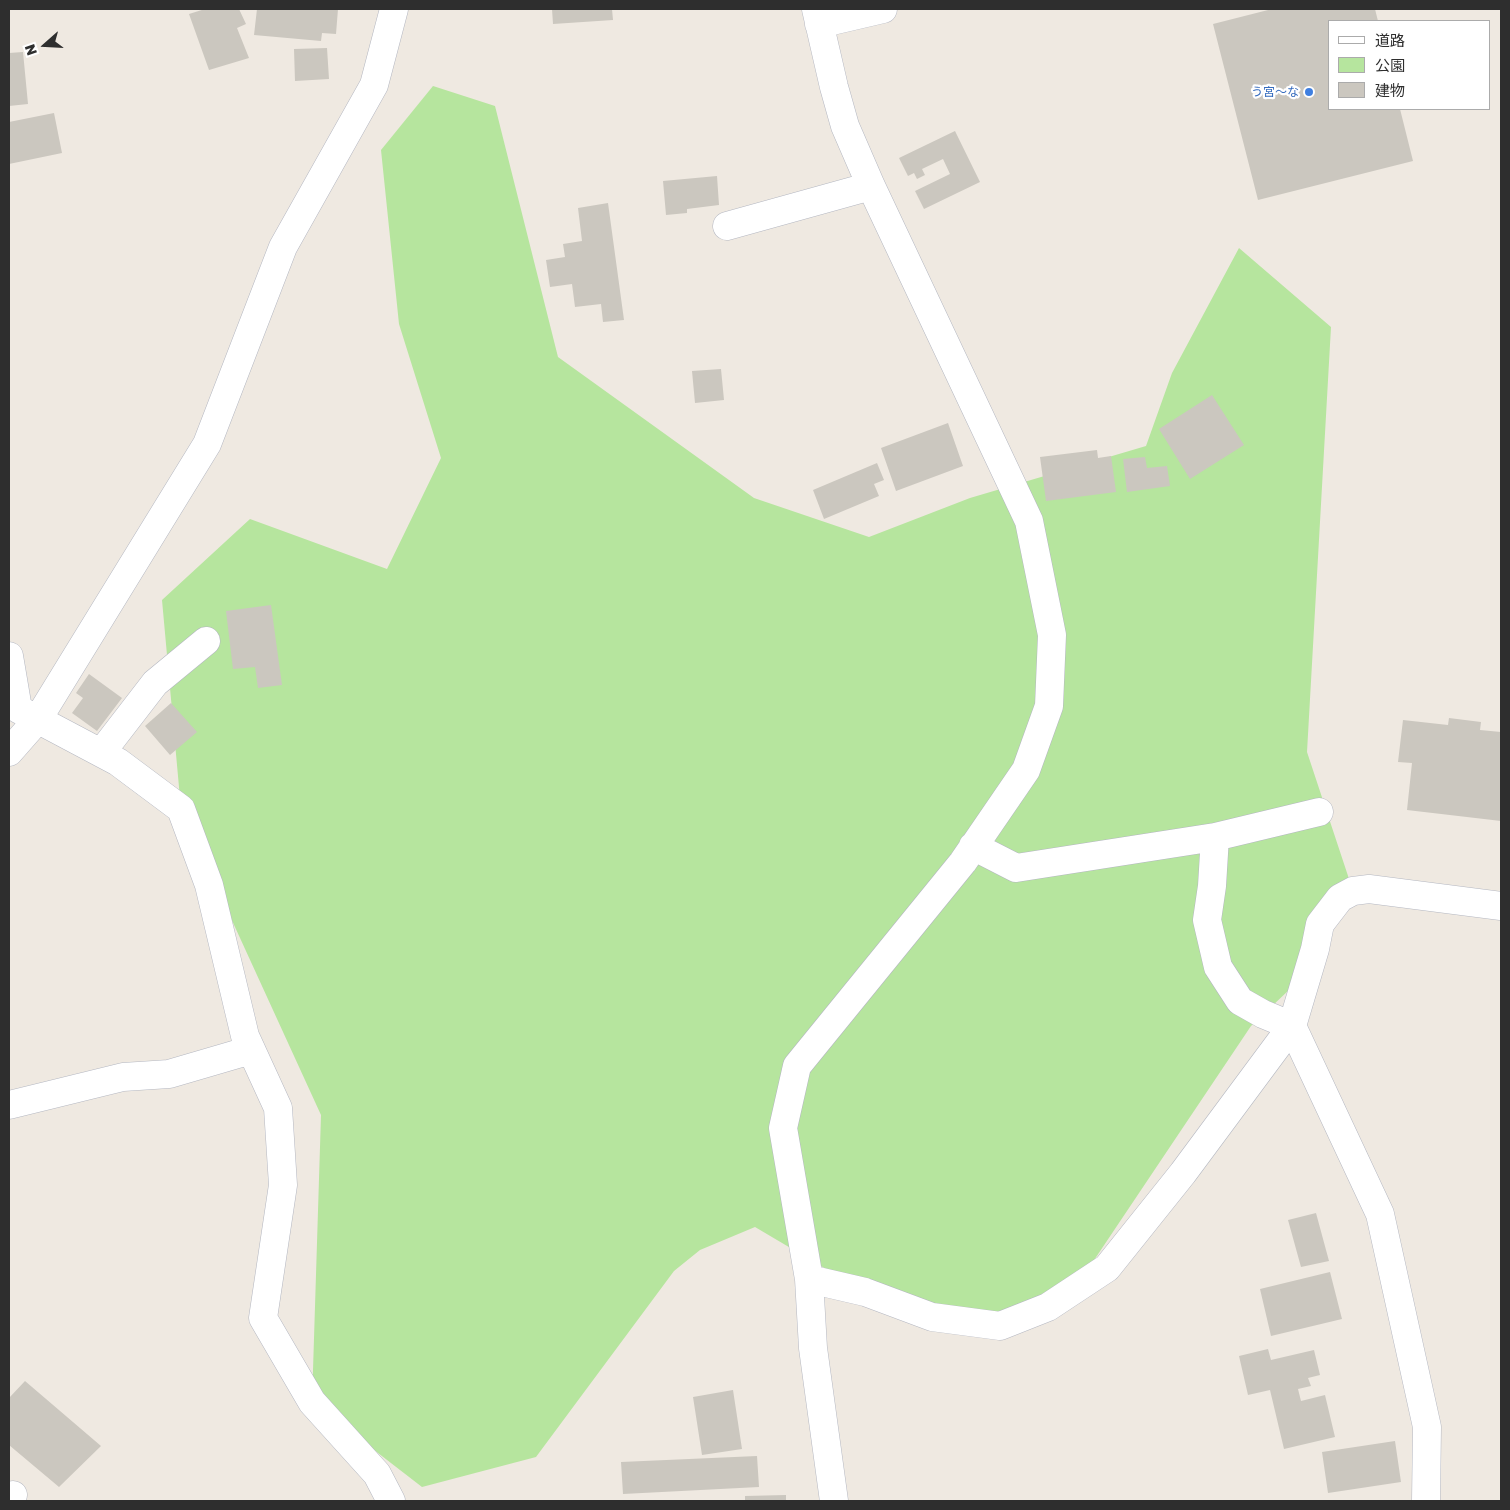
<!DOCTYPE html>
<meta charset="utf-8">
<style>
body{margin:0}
#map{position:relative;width:1510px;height:1510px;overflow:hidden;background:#efe9e1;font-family:"Golos Text","Noto Sans JP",sans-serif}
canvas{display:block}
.frame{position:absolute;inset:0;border:10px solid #2e2e2e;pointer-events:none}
.legend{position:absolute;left:1328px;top:20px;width:162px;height:90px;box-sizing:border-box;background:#fff;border:1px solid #ababab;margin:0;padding:6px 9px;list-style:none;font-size:15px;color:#2e2e2e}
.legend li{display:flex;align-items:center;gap:10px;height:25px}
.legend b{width:25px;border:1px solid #ababab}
.north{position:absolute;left:20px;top:20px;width:50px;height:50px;-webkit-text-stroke:4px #fff;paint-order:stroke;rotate:251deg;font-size:14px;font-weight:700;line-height:20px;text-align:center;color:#2e2e2e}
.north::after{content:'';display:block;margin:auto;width:18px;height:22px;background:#2e2e2e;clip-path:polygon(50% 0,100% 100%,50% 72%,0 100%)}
</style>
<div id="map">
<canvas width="1510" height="1510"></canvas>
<div class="frame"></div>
<ul class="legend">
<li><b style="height:6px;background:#fff"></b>道路</li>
<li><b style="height:14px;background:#b6e59e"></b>公園</li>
<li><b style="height:14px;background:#cbc7bf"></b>建物</li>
</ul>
<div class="north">N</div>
</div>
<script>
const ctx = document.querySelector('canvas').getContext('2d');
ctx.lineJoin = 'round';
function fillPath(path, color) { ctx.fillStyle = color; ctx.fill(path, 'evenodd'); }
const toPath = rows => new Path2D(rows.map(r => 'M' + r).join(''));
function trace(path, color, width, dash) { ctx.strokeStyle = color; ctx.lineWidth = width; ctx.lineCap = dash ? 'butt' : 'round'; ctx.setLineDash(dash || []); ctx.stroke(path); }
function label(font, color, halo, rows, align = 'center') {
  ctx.font = font + ' "Golos Text","Noto Sans JP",sans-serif'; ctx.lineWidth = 4.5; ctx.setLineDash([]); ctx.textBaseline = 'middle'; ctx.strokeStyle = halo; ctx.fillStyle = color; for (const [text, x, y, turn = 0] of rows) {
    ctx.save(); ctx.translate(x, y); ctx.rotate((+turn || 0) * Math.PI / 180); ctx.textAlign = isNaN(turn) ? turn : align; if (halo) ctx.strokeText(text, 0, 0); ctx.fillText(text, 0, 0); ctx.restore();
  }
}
fillPath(toPath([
 [433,86,495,106,558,357,754,498,869,537,970,498,1146,446,1172,373,1239,248,1331,327,1307,752,1353,891,1309,971,1251,1026,1074,1290,992,1314,865,1292,755,1227,700,1250,674,1271,536,1457,422,1487,312,1402,321,1115,181,809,162,600,250,519,387,569,441,458,399,324,381,150]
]), '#b6e59e');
fillPath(toPath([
 [205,9,239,9,246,24,237,28,249,58,209,70,189,14],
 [257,9,338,9,336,34,322,33,321,41,254,35],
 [552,9,612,9,613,20,553,24],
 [1272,9,1375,9,1378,21,1329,21,1329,109,1400,109,1413,161,1258,200,1213,24],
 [327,48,329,79,295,81,294,49],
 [23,52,28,104,9,106,9,53],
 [54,113,62,153,9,164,9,122],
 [955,131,980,182,924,209,915,191,950,174,943,159,922,169,925,175,917,179,914,173,908,176,899,158],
 [717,176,719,205,687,209,687,213,666,215,663,181],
 [608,203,624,320,603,322,601,304,575,307,572,284,550,287,546,260,565,257,563,244,582,241,578,208],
 [721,369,724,400,695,403,692,371],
 [1212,395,1244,445,1190,479,1159,429],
 [948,423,963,466,896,491,881,448],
 [1097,450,1098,458,1111,456,1116,492,1046,501,1040,457],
 [1145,457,1147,468,1167,466,1170,486,1127,492,1123,459],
 [877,463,884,480,874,484,879,496,824,519,813,490],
 [271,605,282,685,258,688,255,667,233,669,226,611],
 [89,674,122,698,97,731,72,713,83,698,76,693],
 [171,703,197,732,170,755,145,726],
 [1449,718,1481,722,1480,730,1501,732,1501,821,1407,810,1412,763,1398,762,1403,720,1448,725],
 [1316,1213,1329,1261,1301,1267,1288,1220],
 [1330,1272,1342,1319,1271,1336,1260,1289],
 [1268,1349,1271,1360,1314,1350,1320,1375,1308,1378,1311,1386,1298,1389,1301,1401,1325,1395,1335,1437,1284,1449,1270,1390,1248,1395,1239,1356],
 [25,1381,101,1446,59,1487,9,1445,9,1398],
 [733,1390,742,1449,702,1455,693,1397],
 [1395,1441,1401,1482,1328,1493,1322,1452],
 [757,1456,759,1487,623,1494,621,1462],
 [786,1495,786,1501,745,1501,745,1496]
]), '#cbc7bf');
const minor = toPath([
 [816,9,834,87,845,126,871,186,1029,521,1052,635,1049,706,1026,770,963,862,797,1066,783,1128,809,1279,813,1348,834,1501],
 [819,24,883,9],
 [727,226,871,186],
 [9,656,18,709,118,762,181,809,209,885,245,1036,278,1108,283,1185,263,1318,312,1402,377,1474,391,1501],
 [9,752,38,719,207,444,283,247,374,85,394,9],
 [101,753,155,683,206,641],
 [1215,837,1319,812],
 [973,846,1016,868,1215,837,1212,886,1207,920,1218,967,1240,1001,1263,1014,1292,1026,1315,949,1320,924,1340,898,1353,891,1369,889,1501,906],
 [9,1105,123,1077,169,1074,251,1050],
 [809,1279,865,1292,932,1317,1000,1326,1048,1307,1107,1268,1183,1173,1292,1026,1380,1214,1427,1427,1426,1501],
 [10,1501,13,1495]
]);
trace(minor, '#b4b7c1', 29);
trace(minor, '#fff', 28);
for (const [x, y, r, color] of [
 [1309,92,5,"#3f7fe0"]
]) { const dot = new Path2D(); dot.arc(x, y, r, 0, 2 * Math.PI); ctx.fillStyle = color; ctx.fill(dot); trace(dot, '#fff', 2); }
label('12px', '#366cbe', '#fff', [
 ["う宮〜な",1299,92]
], 'right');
</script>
